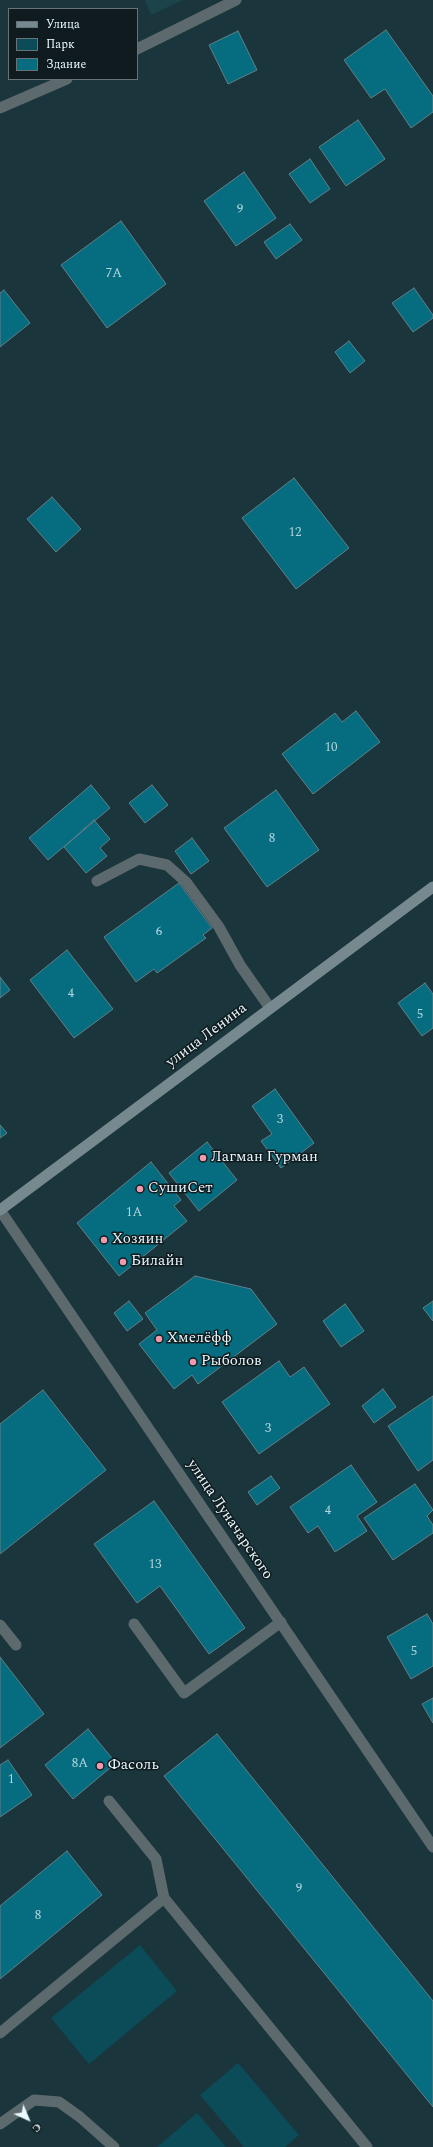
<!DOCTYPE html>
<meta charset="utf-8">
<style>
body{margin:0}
#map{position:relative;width:433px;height:2147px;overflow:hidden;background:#1a353c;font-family:Spectral,serif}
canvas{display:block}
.legend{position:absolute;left:8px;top:8px;width:130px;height:72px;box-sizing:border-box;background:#0f1b1e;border:1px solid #667377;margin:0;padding:5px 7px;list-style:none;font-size:12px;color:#e9f8fd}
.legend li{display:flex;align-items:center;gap:8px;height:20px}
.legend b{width:20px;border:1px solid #667377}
.north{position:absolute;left:8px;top:2099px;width:40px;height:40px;-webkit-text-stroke:3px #0f1b1e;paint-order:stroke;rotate:136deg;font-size:11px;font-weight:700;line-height:16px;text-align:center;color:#e9f8fd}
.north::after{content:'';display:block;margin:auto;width:14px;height:18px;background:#e9f8fd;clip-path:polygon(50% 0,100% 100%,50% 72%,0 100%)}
</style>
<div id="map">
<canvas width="433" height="2147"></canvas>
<ul class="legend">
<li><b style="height:5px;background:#76898e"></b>Улица</li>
<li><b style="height:11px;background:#0c4c59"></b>Парк</li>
<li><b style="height:11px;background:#066c7f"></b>Здание</li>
</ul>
<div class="north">С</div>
</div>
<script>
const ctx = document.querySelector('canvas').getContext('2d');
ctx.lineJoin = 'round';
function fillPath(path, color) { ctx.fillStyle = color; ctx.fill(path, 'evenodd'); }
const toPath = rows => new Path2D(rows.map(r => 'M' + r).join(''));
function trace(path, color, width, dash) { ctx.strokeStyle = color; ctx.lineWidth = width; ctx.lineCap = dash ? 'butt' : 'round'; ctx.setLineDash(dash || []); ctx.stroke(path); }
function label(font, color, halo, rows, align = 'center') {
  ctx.font = font + ' Spectral,serif'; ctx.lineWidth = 3; ctx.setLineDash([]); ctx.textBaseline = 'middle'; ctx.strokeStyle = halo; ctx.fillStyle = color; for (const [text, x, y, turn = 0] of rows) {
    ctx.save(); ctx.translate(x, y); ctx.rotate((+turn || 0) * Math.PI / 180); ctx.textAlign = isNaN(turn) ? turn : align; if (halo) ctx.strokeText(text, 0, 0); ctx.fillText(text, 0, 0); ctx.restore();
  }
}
fillPath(toPath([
 [145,0,183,0,151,15]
]), '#1c424a');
fillPath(toPath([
 [140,1945,177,1991,89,2064,51,2018],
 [238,2063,299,2135,285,2147,244,2147,200,2095],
 [197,2113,226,2147,157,2147]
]), '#0c4c59');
const building = toPath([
 [386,30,433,96,433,112,411,128,385,89,371,98,344,60,386,30],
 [238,31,257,70,228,84,209,45,238,31],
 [358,120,385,159,346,186,319,147,358,120],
 [310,159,330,189,310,203,289,174,310,159],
 [244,172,276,218,236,246,204,201,244,172],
 [121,221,166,284,107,328,61,265,121,221],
 [290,224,302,240,276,259,264,242,290,224],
 [414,288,433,315,433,318,413,332,392,303,414,288],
 [4,290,30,323,0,347,0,293,4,290],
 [349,341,365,361,350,373,335,352,349,341],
 [294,478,349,548,296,589,242,518,294,478],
 [52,497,81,529,56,552,27,519,52,497],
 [356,711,380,742,313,794,282,754,335,713,342,722,356,711],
 [91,785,110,808,48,860,29,838,91,785],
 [152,785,168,805,145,823,129,803,152,785],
 [276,790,319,850,267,887,224,828,276,790],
 [94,820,110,839,100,848,107,856,86,873,64,847,94,820],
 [192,838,209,861,191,874,175,851,192,838],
 [179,883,212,928,203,935,206,938,157,973,154,969,136,982,104,937,179,883],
 [67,950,113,1009,74,1038,30,980,67,950],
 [0,977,10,990,0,998,0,977],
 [425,983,433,994,433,1028,422,1036,398,1003,425,983],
 [275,1089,314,1143,281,1168,261,1141,272,1134,252,1106,275,1089],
 [0,1125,7,1133,0,1138,0,1125],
 [207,1142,237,1180,199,1211,169,1173,207,1142],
 [151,1162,181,1200,174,1206,187,1221,119,1276,77,1223,151,1162],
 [195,1276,251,1289,277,1324,198,1384,192,1375,174,1389,139,1344,157,1330,145,1313,195,1276],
 [129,1301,143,1319,127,1331,114,1313,129,1301],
 [433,1301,433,1321,423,1308,433,1301],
 [345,1304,364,1331,341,1347,323,1321,345,1304],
 [279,1361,290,1377,304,1367,330,1404,259,1454,222,1402,279,1361],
 [383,1389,396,1407,374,1423,362,1406,383,1389],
 [43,1390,106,1470,0,1554,0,1424,43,1390],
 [433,1396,433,1460,418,1471,388,1426,433,1396],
 [351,1465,377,1502,357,1516,367,1531,335,1552,318,1526,308,1533,290,1507,351,1465],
 [271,1476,280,1488,257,1505,248,1492,271,1476],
 [415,1484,433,1510,427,1516,433,1525,433,1533,393,1560,364,1518,415,1484],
 [154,1501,245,1628,209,1654,160,1586,137,1603,94,1544,154,1501],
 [427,1614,433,1624,433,1666,411,1679,387,1637,427,1614],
 [0,1657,44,1714,0,1748,0,1657],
 [433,1698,433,1723,422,1704,433,1698],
 [88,1729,116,1763,73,1799,45,1765,88,1729],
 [217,1734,433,2001,433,2107,164,1776,217,1734],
 [8,1760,32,1795,0,1817,0,1765,8,1760],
 [67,1851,102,1895,0,1979,0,1906,67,1851]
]);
fillPath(building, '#066c7f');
trace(building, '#638087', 1);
trace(toPath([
 [97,881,139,859,167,865,186,882,219,927,240,965,270,1008],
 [134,1624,184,1693,281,1622],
 [0,1625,16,1645],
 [109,1801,156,1859,164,1898],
 [0,2033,164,1898,367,2147],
 [0,2124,34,2100,59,2102,80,2117,114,2147]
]), '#5d6a6d', 11);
trace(toPath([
 [137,49,236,0],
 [0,108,67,79],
 [0,1210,433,1847]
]), '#5d6a6d', 11);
trace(toPath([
 [0,1210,433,887]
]), '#76898e', 11);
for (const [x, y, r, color] of [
 [203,1158,4,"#f29aad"],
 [140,1189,4,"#f29aad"],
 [104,1240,4,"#f29aad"],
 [123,1262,4,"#f29aad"],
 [159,1339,4,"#f29aad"],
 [193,1362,4,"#f29aad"],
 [100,1766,4,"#f29aad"]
]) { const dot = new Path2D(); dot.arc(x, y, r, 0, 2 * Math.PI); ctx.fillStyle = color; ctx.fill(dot); trace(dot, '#0f1b1e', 1.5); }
label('13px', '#b0d5de', null, [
 ["9",240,210],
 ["7А",114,274],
 ["12",295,533],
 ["10",331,748],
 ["8",272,839],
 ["6",159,932],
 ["4",71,994],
 ["5",420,1015],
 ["3",280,1120],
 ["1А",134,1213],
 ["3",268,1429],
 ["4",328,1511],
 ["13",155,1565],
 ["5",414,1652],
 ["8А",80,1764],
 ["1",11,1780],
 ["9",299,1889],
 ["8",38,1916]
]);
label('15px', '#e9f8fd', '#0f1b1e', [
 ["улица Ленина",207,1036,-37],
 ["улица Луначарского",229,1520,56]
]);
label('15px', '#e9f8fd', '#0f1b1e', [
 ["Лагман Гурман",211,1158],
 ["СушиСет",148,1189],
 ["Хозяин",112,1240],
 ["Билайн",131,1262],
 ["Хмелёфф",167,1339],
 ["Рыболов",201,1362],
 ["Фасоль",108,1766]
], 'left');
</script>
